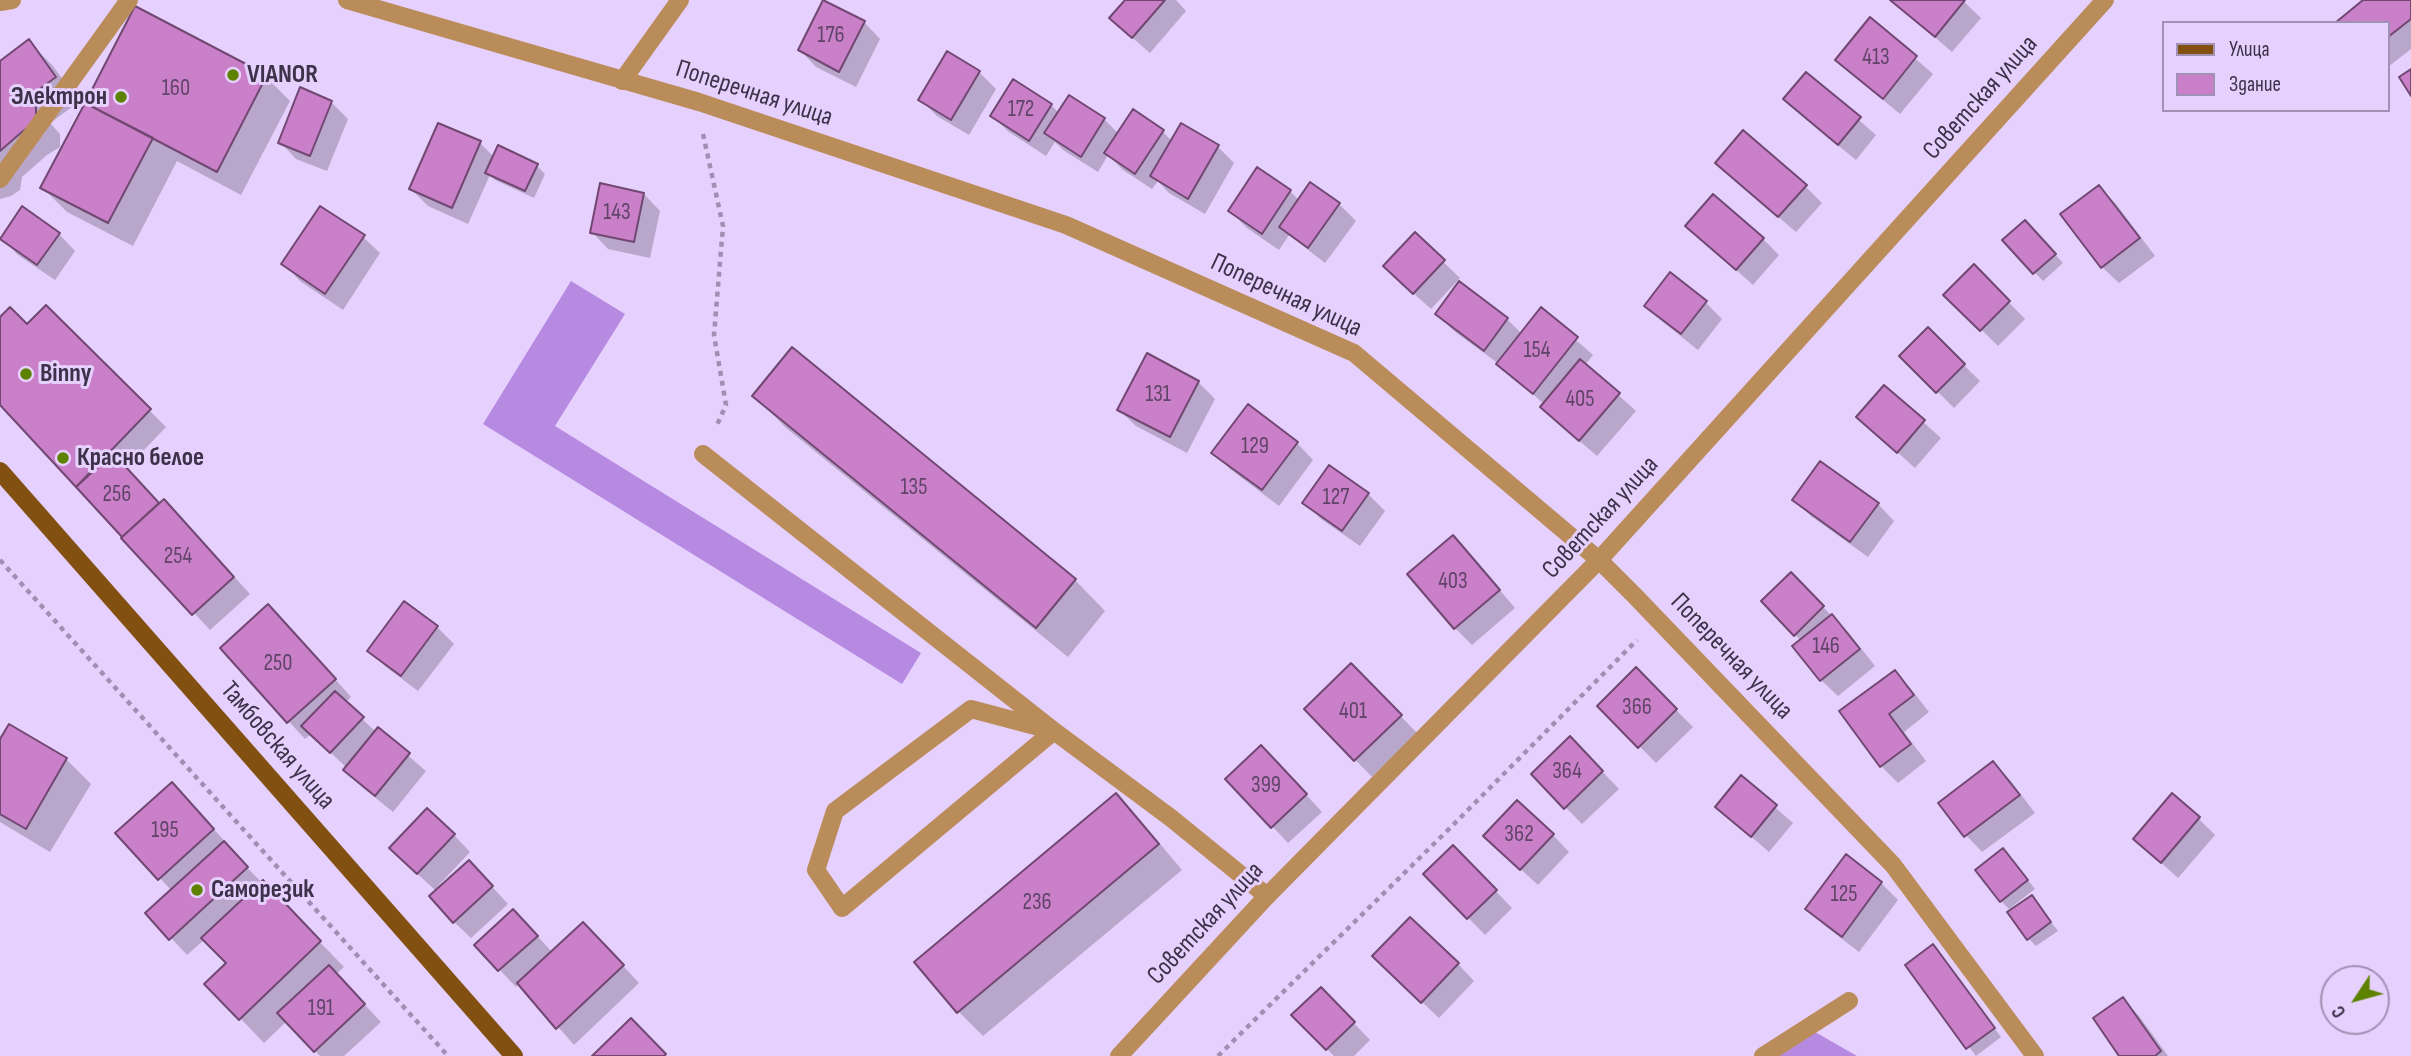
<!DOCTYPE html>
<meta charset="utf-8">
<style>
body{margin:0}
#map{position:relative;width:2411px;height:1056px;overflow:hidden;background:#e6d0fe;font-family:"Sofia Sans Condensed",sans-serif}
canvas{display:block}
.legend{position:absolute;left:2162px;top:21px;width:228px;height:91px;box-sizing:border-box;background:#e6d0fe;border:2px solid #a291b6;margin:0;padding:9px 12px;list-style:none;font-size:21px;color:#3d3249}
.legend li{display:flex;align-items:center;gap:14px;height:35px}
.legend b{width:35px;border:2px solid #a291b6}
.north{position:absolute;left:2320px;top:965px;width:70px;height:70px;box-sizing:border-box;background:#e6d0fe;border:2px solid #a291b6;border-radius:50%;rotate:234deg;font-size:19px;font-weight:700;line-height:28px;text-align:center;color:#3d3249}
.north::after{content:'';display:block;margin:auto;width:24px;height:32px;background:#5d8200;clip-path:polygon(50% 0,100% 100%,50% 72%,0 100%)}
</style>
<div id="map">
<canvas width="2411" height="1056"></canvas>
<ul class="legend">
<li><b style="height:9px;background:#825111"></b>Улица</li>
<li><b style="height:19px;background:#ca7fc9"></b>Здание</li>
</ul>
<div class="north">С</div>
</div>
<script>
const ctx = document.querySelector('canvas').getContext('2d');
ctx.lineJoin = 'round';
function fillPath(path, color) { ctx.fillStyle = color; ctx.fill(path, 'evenodd'); }
const toPath = rows => new Path2D(rows.map(r => 'M' + r).join(''));
function trace(path, color, width, dash) { ctx.strokeStyle = color; ctx.lineWidth = width; ctx.lineCap = dash ? 'butt' : 'round'; ctx.setLineDash(dash || []); ctx.stroke(path); }
function label(font, color, halo, rows, align = 'center') {
  ctx.font = font + ' "Sofia Sans Condensed",sans-serif'; ctx.lineWidth = 6; ctx.setLineDash([]); ctx.textBaseline = 'middle'; ctx.strokeStyle = halo; ctx.fillStyle = color; for (const [text, x, y, turn = 0] of rows) {
    ctx.save(); ctx.translate(x, y); ctx.rotate((+turn || 0) * Math.PI / 180); ctx.textAlign = isNaN(turn) ? turn : align; if (halo) ctx.strokeText(text, 0, 0); ctx.fillText(text, 0, 0); ctx.restore();
  }
}
fillPath(toPath([
 [571,281,625,314,555,426,921,653,902,684,483,424],
 [1808,1028,1857,1056,1763,1056]
]), '#b78ae2');
fillPath(toPath([
 [1127,0,1176,0,1186,11,1150,53,1128,34],
 [1892,0,1962,0,1981,18,1952,52],
 [2366,0,2411,0,2411,49,2388,67,2388,23],
 [136,8,266,77,290,101,241,195,177,161,133,246,67,212,42,187],
 [1870,19,1933,74,1900,114,1854,76,1837,60],
 [864,22,880,39,856,87,816,67,800,50],
 [29,42,53,66,79,102,50,123,60,134,60,147,47,155,22,177,20,190,11,196,0,199,0,63],
 [979,72,996,89,969,135,937,116,920,99],
 [1806,74,1876,135,1856,160,1802,116,1786,99],
 [331,102,348,119,327,171,296,159,280,142],
 [1051,105,1059,113,1104,119,1119,134,1133,112,1163,132,1172,141,1218,147,1234,163,1205,214,1169,193,1158,181,1152,189,1123,170,1108,155,1098,172,1063,150,1055,142,1046,156,1009,132,992,116],
 [480,143,494,157,499,147,537,166,545,174,534,198,495,180,490,175,468,224,428,206,411,189],
 [1734,179,1805,186,1822,203,1796,232],
 [2099,187,2116,204,2155,256,2119,283,2102,267],
 [1290,191,1299,200,1339,204,1356,221,1325,263,1289,235,1279,250,1247,228,1230,211],
 [644,194,660,211,650,258,608,249,592,232],
 [1687,226,1763,239,1779,255,1753,285],
 [2033,230,2063,263,2043,281,2004,240],
 [59,234,75,251,55,280,18,255,2,238],
 [1415,235,1460,278,1431,309,1402,283],
 [363,237,380,253,343,310,300,281,284,264],
 [1974,267,2025,319,1998,346,1946,295],
 [1706,303,1722,319,1698,350,1663,322,1646,306],
 [46,307,166,427,126,469,160,505,180,518,250,594,210,630,0,403,0,319,27,326],
 [1542,310,1593,355,1585,365,1636,411,1597,456,1559,423,1544,404,1499,364,1454,331,1437,314,1507,319,1522,334],
 [1928,330,1980,381,1954,408,1902,356],
 [1198,382,1215,399,1187,453,1136,426,1119,410],
 [1884,387,1941,438,1915,468,1858,417],
 [755,396,1075,580,1105,611,1068,657,785,427],
 [1297,443,1313,460,1279,506,1230,469,1214,453],
 [1368,494,1385,511,1360,546,1321,519,1304,502],
 [1794,500,1878,504,1894,521,1868,557,1811,516],
 [1469,554,1515,608,1472,645,1455,628],
 [1791,575,1849,633,1875,666,1838,696,1821,680,1801,641,1763,601],
 [285,623,351,697,345,703,376,732,378,730,426,771,393,812,362,787,345,770,347,768,311,734,305,739,222,648],
 [437,627,454,644,418,691,386,667,369,651],
 [1351,665,1417,733,1372,777,1306,709],
 [1636,670,1693,727,1656,763,1600,706],
 [1895,672,1911,689,1929,712,1904,732,1926,761,1898,783,1881,766],
 [10,726,66,759,91,784,50,852,0,822,0,743],
 [1570,738,1619,789,1582,824,1533,774],
 [1993,763,2010,780,2035,813,1982,852,1966,835],
 [1278,764,1322,812,1288,843,1272,826],
 [1741,778,1793,823,1769,852,1717,807],
 [1116,795,1140,820,1182,870,983,1036,959,1012,917,962],
 [188,801,230,847,228,848,344,967,336,974,381,1022,344,1056,320,1056,287,1021,264,1043,240,1018,228,963,205,939,187,955,148,913,172,891,118,833],
 [2198,818,2215,835,2178,878,2135,839],
 [454,835,470,852,438,886,440,888,485,879,508,904,471,938,454,922,436,891,408,865],
 [1553,835,1569,852,1538,885,1502,852],
 [1453,847,1512,908,1485,935,1426,874],
 [1846,856,1881,883,1898,900,1859,952,1824,925,1807,908],
 [2011,859,2035,889,2009,909,2001,901],
 [2031,897,2058,931,2036,946,2028,938],
 [530,928,553,953,600,941,639,983,574,1045,520,983,516,987,476,945],
 [1933,946,2001,1037,1976,1056,1907,965],
 [1458,964,1474,981,1439,1018,1391,973],
 [1321,989,1370,1040,1354,1056,1334,1056,1294,1015],
 [2123,999,2139,1016,2168,1056,2122,1056]
]), '#0003');
const building = toPath([
 [823,0,865,21,839,72,798,50,823,0],
 [1125,0,1165,0,1132,38,1109,18,1125,0],
 [1890,0,1965,0,1935,37,1890,0],
 [2363,0,2411,0,2411,19,2388,37,2388,23,2335,23,2363,0],
 [135,6,267,75,217,172,85,103,135,6],
 [1870,17,1917,56,1883,99,1835,60,1870,17],
 [29,39,56,77,26,99,36,107,36,122,23,131,0,151,0,61,29,39],
 [947,51,980,71,951,120,918,100,947,51],
 [2411,69,2411,96,2399,77,2411,69],
 [1806,72,1861,117,1838,145,1783,99,1806,72],
 [1013,79,1052,104,1029,141,990,116,1013,79],
 [300,87,332,101,310,156,278,143,300,87],
 [1069,95,1105,118,1081,157,1044,133,1069,95],
 [85,103,153,138,108,223,40,188,85,103],
 [1133,109,1164,130,1135,174,1104,153,1133,109],
 [438,123,481,141,452,208,409,189,438,123],
 [1181,123,1219,145,1188,199,1150,176,1181,123],
 [1743,130,1807,185,1778,217,1715,163,1743,130],
 [498,145,538,164,525,191,485,173,498,145],
 [1257,167,1291,190,1262,234,1228,211,1257,167],
 [1310,182,1340,203,1308,248,1279,227,1310,182],
 [600,183,644,193,634,242,590,233,600,183],
 [2099,185,2140,238,2101,268,2060,214,2099,185],
 [1713,194,1764,238,1736,270,1685,226,1713,194],
 [22,206,60,233,37,265,0,239,22,206],
 [320,206,365,235,325,294,281,264,320,206],
 [2025,220,2056,254,2033,274,2002,240,2025,220],
 [1415,232,1445,260,1413,294,1383,266,1415,232],
 [1974,264,2010,301,1980,331,1943,295,1974,264],
 [1670,272,1707,301,1681,334,1644,306,1670,272],
 [1459,281,1508,318,1484,351,1435,314,1459,281],
 [46,305,151,409,76,487,0,405,0,317,10,307,27,324,46,305],
 [1541,307,1578,337,1533,394,1496,364,1541,307],
 [1928,327,1965,364,1936,393,1899,356,1928,327],
 [792,347,1076,579,1036,628,752,396,792,347],
 [1147,353,1199,381,1170,437,1117,410,1147,353],
 [1580,359,1620,393,1579,441,1540,407,1580,359],
 [1884,385,1925,420,1897,453,1856,417,1884,385],
 [1248,404,1298,442,1262,490,1211,453,1248,404],
 [113,453,159,503,122,537,76,487,113,453],
 [1820,461,1879,503,1850,542,1792,500,1820,461],
 [1329,465,1369,493,1342,531,1302,503,1329,465],
 [164,499,234,577,192,615,121,538,164,499],
 [1453,535,1500,590,1454,629,1407,574,1453,535],
 [1791,572,1824,606,1794,636,1761,601,1791,572],
 [404,601,438,626,401,676,367,651,404,601],
 [268,604,336,679,287,723,220,648,268,604],
 [1832,614,1860,649,1820,681,1792,646,1832,614],
 [1351,663,1402,715,1354,761,1304,709,1351,663],
 [1636,667,1677,709,1638,748,1597,706,1636,667],
 [1895,670,1914,695,1889,714,1911,744,1880,767,1839,711,1895,670],
 [335,691,364,717,330,753,301,726,335,691],
 [9,724,67,758,26,829,0,814,0,739,9,724],
 [378,727,410,753,375,796,343,770,378,727],
 [1570,736,1603,771,1564,809,1531,774,1570,736],
 [1261,745,1307,794,1271,828,1225,779,1261,745],
 [1993,761,2020,795,1964,837,1938,803,1993,761],
 [1741,775,1777,805,1751,837,1715,807,1741,775],
 [172,782,214,829,158,880,115,833,172,782],
 [1116,793,1159,844,957,1013,914,962,1116,793],
 [2172,793,2200,817,2161,863,2133,839,2172,793],
 [1517,800,1554,834,1520,870,1483,836,1517,800],
 [427,808,455,834,417,874,389,848,427,808],
 [224,841,248,867,169,940,145,913,224,841],
 [1453,845,1497,890,1467,919,1423,874,1453,845],
 [2003,848,2028,880,2000,902,1975,870,2003,848],
 [1846,854,1882,882,1842,937,1805,909,1846,854],
 [469,860,493,886,453,923,429,896,469,860],
 [263,880,321,941,239,1020,204,984,226,963,201,938,263,880],
 [2032,895,2051,922,2027,940,2007,912,2032,895],
 [513,909,538,936,498,971,474,945,513,909],
 [1410,917,1459,963,1421,1003,1372,956,1410,917],
 [583,922,624,965,556,1029,517,983,583,922],
 [1933,944,1995,1028,1966,1049,1905,965,1933,944],
 [329,965,365,1004,314,1052,277,1013,329,965],
 [1321,987,1355,1022,1326,1050,1291,1015,1321,987],
 [2123,997,2161,1051,2155,1056,2119,1056,2093,1018,2123,997],
 [631,1018,666,1054,664,1056,592,1056,631,1018]
]);
fillPath(building, '#ca7fc9');
trace(building, '#714871', 2);
trace(toPath([
 [703,134,723,226,714,335,726,405,716,427],
 [0,560,448,1056],
 [1218,1056,1446,832,1637,640]
]), '#a08fb3', 4.5, [5, 5]);
trace(toPath([
 [703,454,1054,731,1171,818,1267,896],
 [971,709,1054,731,842,908,816,870,835,811,971,709],
 [1763,1056,1849,1001]
]), '#ba8c5a', 18);
trace(toPath([
 [347,0,699,102,1066,225,1354,353,1599,560,1635,596,1893,865,2035,1056],
 [0,2,12,0],
 [622,81,680,0],
 [0,179,129,0],
 [1119,1056,1267,896,1599,560,2105,0]
]), '#ba8c5a', 18);
trace(toPath([
 [0,471,514,1056]
]), '#825111', 18);
for (const [x, y, r, color] of [
 [233,75,7,"#5d8200"],
 [121,97,7,"#5d8200"],
 [26,374,7,"#5d8200"],
 [63,458,7,"#5d8200"],
 [197,890,7,"#5d8200"]
]) { const dot = new Path2D(); dot.arc(x, y, r, 0, 2 * Math.PI); ctx.fillStyle = color; ctx.fill(dot); trace(dot, '#e6d0fe', 2.5); }
label('23px', '#604569', null, [
 ["176",831,36],
 ["413",1876,58],
 ["160",176,89],
 ["172",1021,110],
 ["143",617,213],
 ["154",1537,351],
 ["131",1158,395],
 ["405",1580,400],
 ["129",1255,447],
 ["135",914,488],
 ["256",117,495],
 ["127",1336,498],
 ["254",178,557],
 ["403",1453,582],
 ["146",1826,647],
 ["250",278,664],
 ["366",1637,708],
 ["401",1353,712],
 ["364",1567,772],
 ["399",1266,786],
 ["195",165,831],
 ["362",1519,835],
 ["125",1844,895],
 ["236",1037,903],
 ["191",321,1009]
]);
label('bold 26px', '#3d3249', '#e6d0fe', [
 ["VIANOR",247,75],
 ["Электрон",107,97,"right"],
 ["Binny",40,374],
 ["Красно белое",77,458],
 ["Саморезик",211,890]
], 'left');
label('26px', '#3d3249', '#e6d0fe', [
 ["Поперечная улица",754,94,18],
 ["Советская улица",1981,98,-48],
 ["Поперечная улица",1286,296,25],
 ["Советская улица",1601,518,-47],
 ["Поперечная улица",1731,657,46],
 ["Тамбовская улица",277,746,49],
 ["Советская улица",1206,924,-47]
]);
</script>
